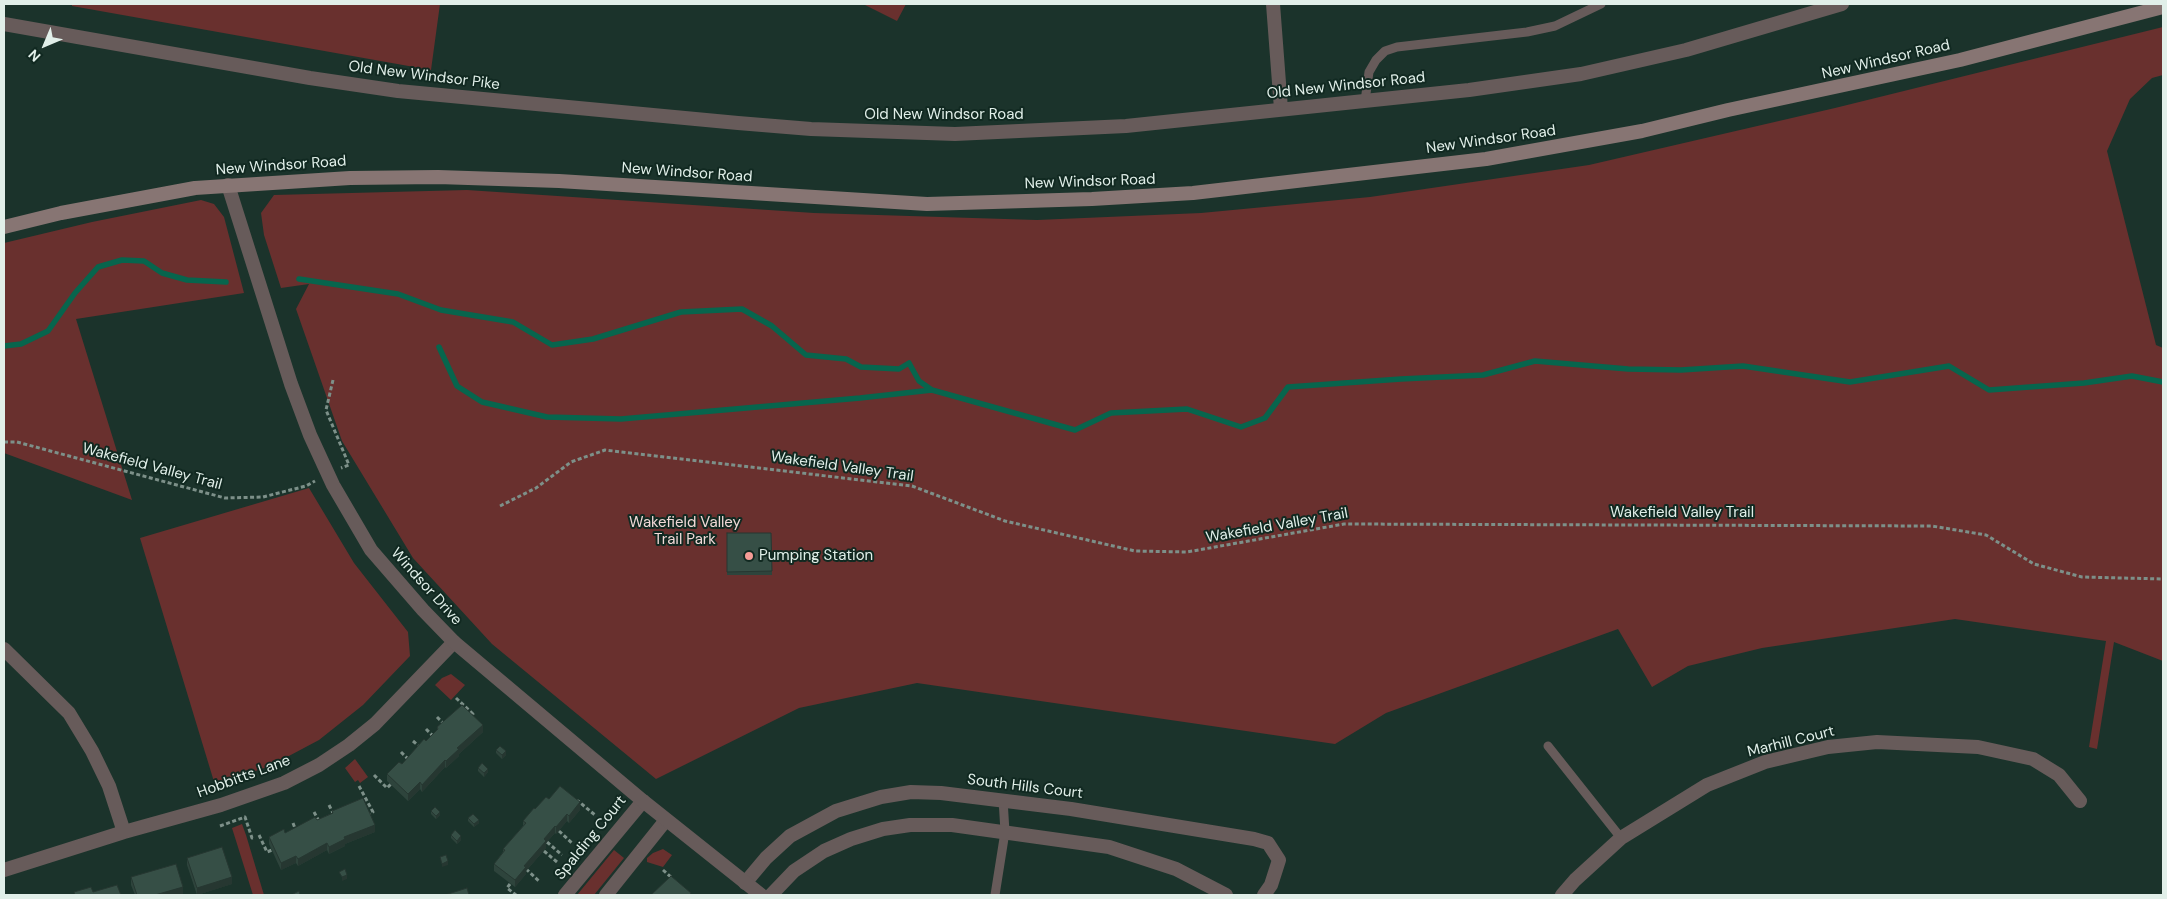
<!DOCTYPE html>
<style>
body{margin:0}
#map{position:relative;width:2167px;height:899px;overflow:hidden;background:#1b332b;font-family:"DM Sans",sans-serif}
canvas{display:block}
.frame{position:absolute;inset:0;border:5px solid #e1efe9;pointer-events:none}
.north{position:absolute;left:20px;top:20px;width:50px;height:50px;-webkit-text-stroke:4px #112921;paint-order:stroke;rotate:225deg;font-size:14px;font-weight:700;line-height:20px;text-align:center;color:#e1efe9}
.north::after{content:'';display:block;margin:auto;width:18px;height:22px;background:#e1efe9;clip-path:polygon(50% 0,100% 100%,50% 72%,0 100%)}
</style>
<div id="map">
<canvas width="2167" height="899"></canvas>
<div class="frame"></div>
<div class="north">N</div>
</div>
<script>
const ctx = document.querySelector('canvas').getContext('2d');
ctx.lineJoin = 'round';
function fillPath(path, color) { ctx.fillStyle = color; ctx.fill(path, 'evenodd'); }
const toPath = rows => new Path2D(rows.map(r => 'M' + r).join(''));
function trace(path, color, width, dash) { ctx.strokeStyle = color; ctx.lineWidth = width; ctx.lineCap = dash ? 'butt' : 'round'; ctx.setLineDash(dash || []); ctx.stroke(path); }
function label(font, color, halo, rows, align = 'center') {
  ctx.font = font + ' "DM Sans",sans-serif'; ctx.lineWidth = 4; ctx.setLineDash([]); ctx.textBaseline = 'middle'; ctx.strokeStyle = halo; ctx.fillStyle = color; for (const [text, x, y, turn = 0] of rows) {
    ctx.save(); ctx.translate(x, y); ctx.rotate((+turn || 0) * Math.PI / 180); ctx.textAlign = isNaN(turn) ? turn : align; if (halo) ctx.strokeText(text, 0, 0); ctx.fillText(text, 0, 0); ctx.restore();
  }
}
fillPath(toPath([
 [72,4,440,4,431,70,72,6],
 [863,4,906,4,897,21],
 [2163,27,2163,75,2152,78,2130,99,2107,151,2156,345,2163,348,2163,661,2114,642,2097,749,2089,747,2106,641,1955,619,1762,648,1688,666,1652,687,1618,629,1386,713,1335,744,917,683,799,708,656,779,492,644,413,558,342,441,296,309,309,284,281,288,264,235,261,213,274,195,467,190,814,213,1037,220,1201,213,1370,197,1589,165,1835,108],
 [201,200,214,204,224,217,244,293,76,319,132,500,4,453,4,243,92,222],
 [309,488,354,563,408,632,410,656,363,705,319,740,270,766,215,785,140,538],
 [451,674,465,685,451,700,435,685,442,678],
 [355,759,368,777,360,783,358,780,355,782,345,768],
 [242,824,246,835,264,895,253,895,232,828],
 [663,849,672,855,663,867,647,862,647,858,653,853],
 [614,850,624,858,594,895,577,895]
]), '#69302e');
trace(toPath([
 [299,279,398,294,441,310,513,322,552,345,593,339,681,312,742,309,772,326,806,355,846,359,861,367,899,369,909,363,919,381,932,390,1075,430,1111,413,1187,409,1241,427,1265,418,1288,387,1401,379,1483,375,1535,361,1628,369,1681,370,1743,366,1850,382,1949,366,1989,390,2084,383,2132,376,2163,382],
 [4,346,21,344,48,331,75,293,98,267,122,260,144,261,162,273,187,280,226,282],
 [439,347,457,386,482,402,547,417,621,419,860,398,932,390]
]), '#07654d', 5.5);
trace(toPath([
 [333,380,326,410,349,465,341,468],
 [4,442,17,442,225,498,263,497,306,486,315,481],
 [500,506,536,488,571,462,605,450,912,486,1005,521,1135,551,1187,552,1344,524,1932,526,1986,535,2034,564,2082,577,2163,579],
 [456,698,473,714,471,716],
 [437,717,445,725],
 [426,729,433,736],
 [413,741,421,748],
 [401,752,409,760],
 [374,775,387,788,391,784],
 [359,786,373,812,367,815],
 [577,803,578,801,595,815],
 [329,805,333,813],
 [314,812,320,823],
 [293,823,296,831],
 [220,826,245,817,252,838,255,837],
 [559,831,572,843],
 [259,835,267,852,272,850],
 [547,842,562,855],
 [544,851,557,862],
 [526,869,540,882],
 [663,870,672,878],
 [510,884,507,888,516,895]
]), '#7d9089', 3, [4, 2.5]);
trace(toPath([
 [1365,101,1369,72,1376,60,1385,51,1397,47,1527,32,1555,26,1601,4],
 [1548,746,1621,838],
 [995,895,1005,832,1003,799]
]), '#675b5a', 9);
trace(toPath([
 [1273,4,1281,109],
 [4,649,69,713,92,751,109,786,124,832],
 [4,870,124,832,221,805,284,783,319,765,349,745,375,724,454,642],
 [745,883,766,858,790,836,836,811,881,797,911,792,941,793,1071,809,1254,839,1268,843,1279,860,1271,885,1264,895],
 [565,895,643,801],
 [606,895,666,820],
 [771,895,794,871,824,851,851,839,883,829,910,825,952,825,1109,847,1176,869,1226,895],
 [1562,895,1575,880,1621,838,1707,785,1765,762,1828,747,1877,742,1978,747,2033,759,2059,775,2080,801]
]), '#675b5a', 14);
trace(toPath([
 [4,24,310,78,398,91,738,123,811,129,955,134,1126,126,1469,90,1581,74,1686,50,1842,4],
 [228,185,291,384,310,435,333,485,371,550,423,610,454,642,643,801,761,895]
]), '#675b5a', 14);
trace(toPath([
 [4,227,61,213,195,188,350,178,438,177,559,181,927,204,1092,199,1193,193,1486,159,1642,131,1728,110,1960,60,2163,7]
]), '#877573', 14);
fillPath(toPath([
 [727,533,771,533,772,575,727,575],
 [437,727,483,732,459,754,459,756,446,768,445,767,422,792,420,789,408,801,387,781,387,774,402,764,437,730],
 [496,750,506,755,502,759,496,753],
 [478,768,488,772,484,777,478,771],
 [535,809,580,810,569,823,567,821,556,834,555,833,546,843,546,848,526,871,526,874,515,887,494,871,494,864,503,852,503,849,523,826,523,821],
 [332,811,375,832,345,844,345,846,329,854,327,850,298,866,296,863,281,870,269,844,269,837,285,833,317,820,332,813],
 [431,811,440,815,436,819,431,814],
 [468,818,479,823,474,827,468,821],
 [451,835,461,840,457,844,451,838],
 [187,858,232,884,197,895,187,865],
 [131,877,183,894,179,895,135,895,131,885]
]), '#2e443c');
fillPath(toPath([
 [483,725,483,732,459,754,459,756,446,768,446,761,457,748],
 [506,751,506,755,502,759,502,755],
 [445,760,445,767,422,792,422,785],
 [488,769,488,772,484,777,484,773],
 [420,782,420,789,408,801,408,794],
 [580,802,580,810,569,823,569,816],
 [440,812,440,815,436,819,436,816],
 [567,814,567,821,556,834,556,827],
 [479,820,479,823,474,827,474,824],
 [375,825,375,832,345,844,345,846,329,854,329,847,344,837],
 [555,826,555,833,546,843,546,848,526,871,526,874,515,887,515,880,524,866,544,839],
 [461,836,461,840,457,844,457,841],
 [327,843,327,850,298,866,298,859],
 [296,856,296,863,281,870,281,863],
 [448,861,448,865,442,867,442,864],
 [347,875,347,879,342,881,342,877],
 [232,877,232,884,197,895,197,888],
 [183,887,183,894,179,895,155,895]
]), '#263731');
const building = toPath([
 [727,533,771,533,772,571,727,572,727,533],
 [462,705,483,725,457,748,459,749,446,761,445,760,422,785,420,782,408,794,387,774,399,762,402,764,424,739,426,741,438,729,437,727,462,705],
 [500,746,506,751,502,755,496,750,500,746],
 [482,763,488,769,484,773,478,768,482,763],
 [560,786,580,802,569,816,567,814,556,827,555,826,544,839,546,841,524,866,526,867,515,880,494,864,505,850,503,849,526,823,523,821,534,808,535,809,546,797,549,799,560,786],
 [363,798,375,825,344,837,345,839,329,847,327,843,298,859,296,856,281,863,269,837,284,829,285,833,315,817,317,820,333,813,332,811,363,798],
 [435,807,440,812,436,816,431,811,435,807],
 [473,814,479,820,474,824,468,818,473,814],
 [455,830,461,836,457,841,451,835,455,830],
 [222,847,232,877,197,888,187,858,222,847],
 [446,855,448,861,442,864,440,857,446,855],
 [176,864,183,887,155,895,137,895,131,877,176,864],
 [345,869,347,875,342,877,339,872,345,869],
 [671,876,691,893,689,895,651,895,671,876],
 [117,885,121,895,75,895,74,892,91,887,93,892,117,885],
 [467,888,469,895,445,895,467,888],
 [299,891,300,895,293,895,293,894,299,891]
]);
fillPath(building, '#364f46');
trace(building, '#263731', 1);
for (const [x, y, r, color] of [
 [749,556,5,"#f59c96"]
]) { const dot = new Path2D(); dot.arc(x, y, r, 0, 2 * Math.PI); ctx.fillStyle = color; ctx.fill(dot); trace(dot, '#112921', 2); }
label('15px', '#e1efe9', '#112921', [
 ["New Windsor Road",1886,60,-13],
 ["Old New Windsor Pike",424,76,7],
 ["Old New Windsor Road",1346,86,-6],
 ["Old New Windsor Road",944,115],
 ["New Windsor Road",1491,140,-8],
 ["New Windsor Road",281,166,-4],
 ["New Windsor Road",687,173,4],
 ["New Windsor Road",1090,182,-2],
 ["Wakefield Valley Trail",152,467,15],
 ["Wakefield Valley Trail",842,467,8],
 ["Wakefield Valley Trail",1682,513],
 ["Wakefield Valley Trail",1277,526,-10],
 ["Windsor Drive",426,587,48],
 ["Marhill Court",1791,742,-14],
 ["Hobbitts Lane",244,777,-20],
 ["South Hills Court",1025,787,7],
 ["Spalding Court",591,838,-51]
]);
label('15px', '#f2d9d7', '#112921', [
 ["Wakefield Valley",685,523],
 ["Trail Park",685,540]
]);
label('15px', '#e1efe9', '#112921', [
 ["Pumping Station",759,556]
], 'left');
</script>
